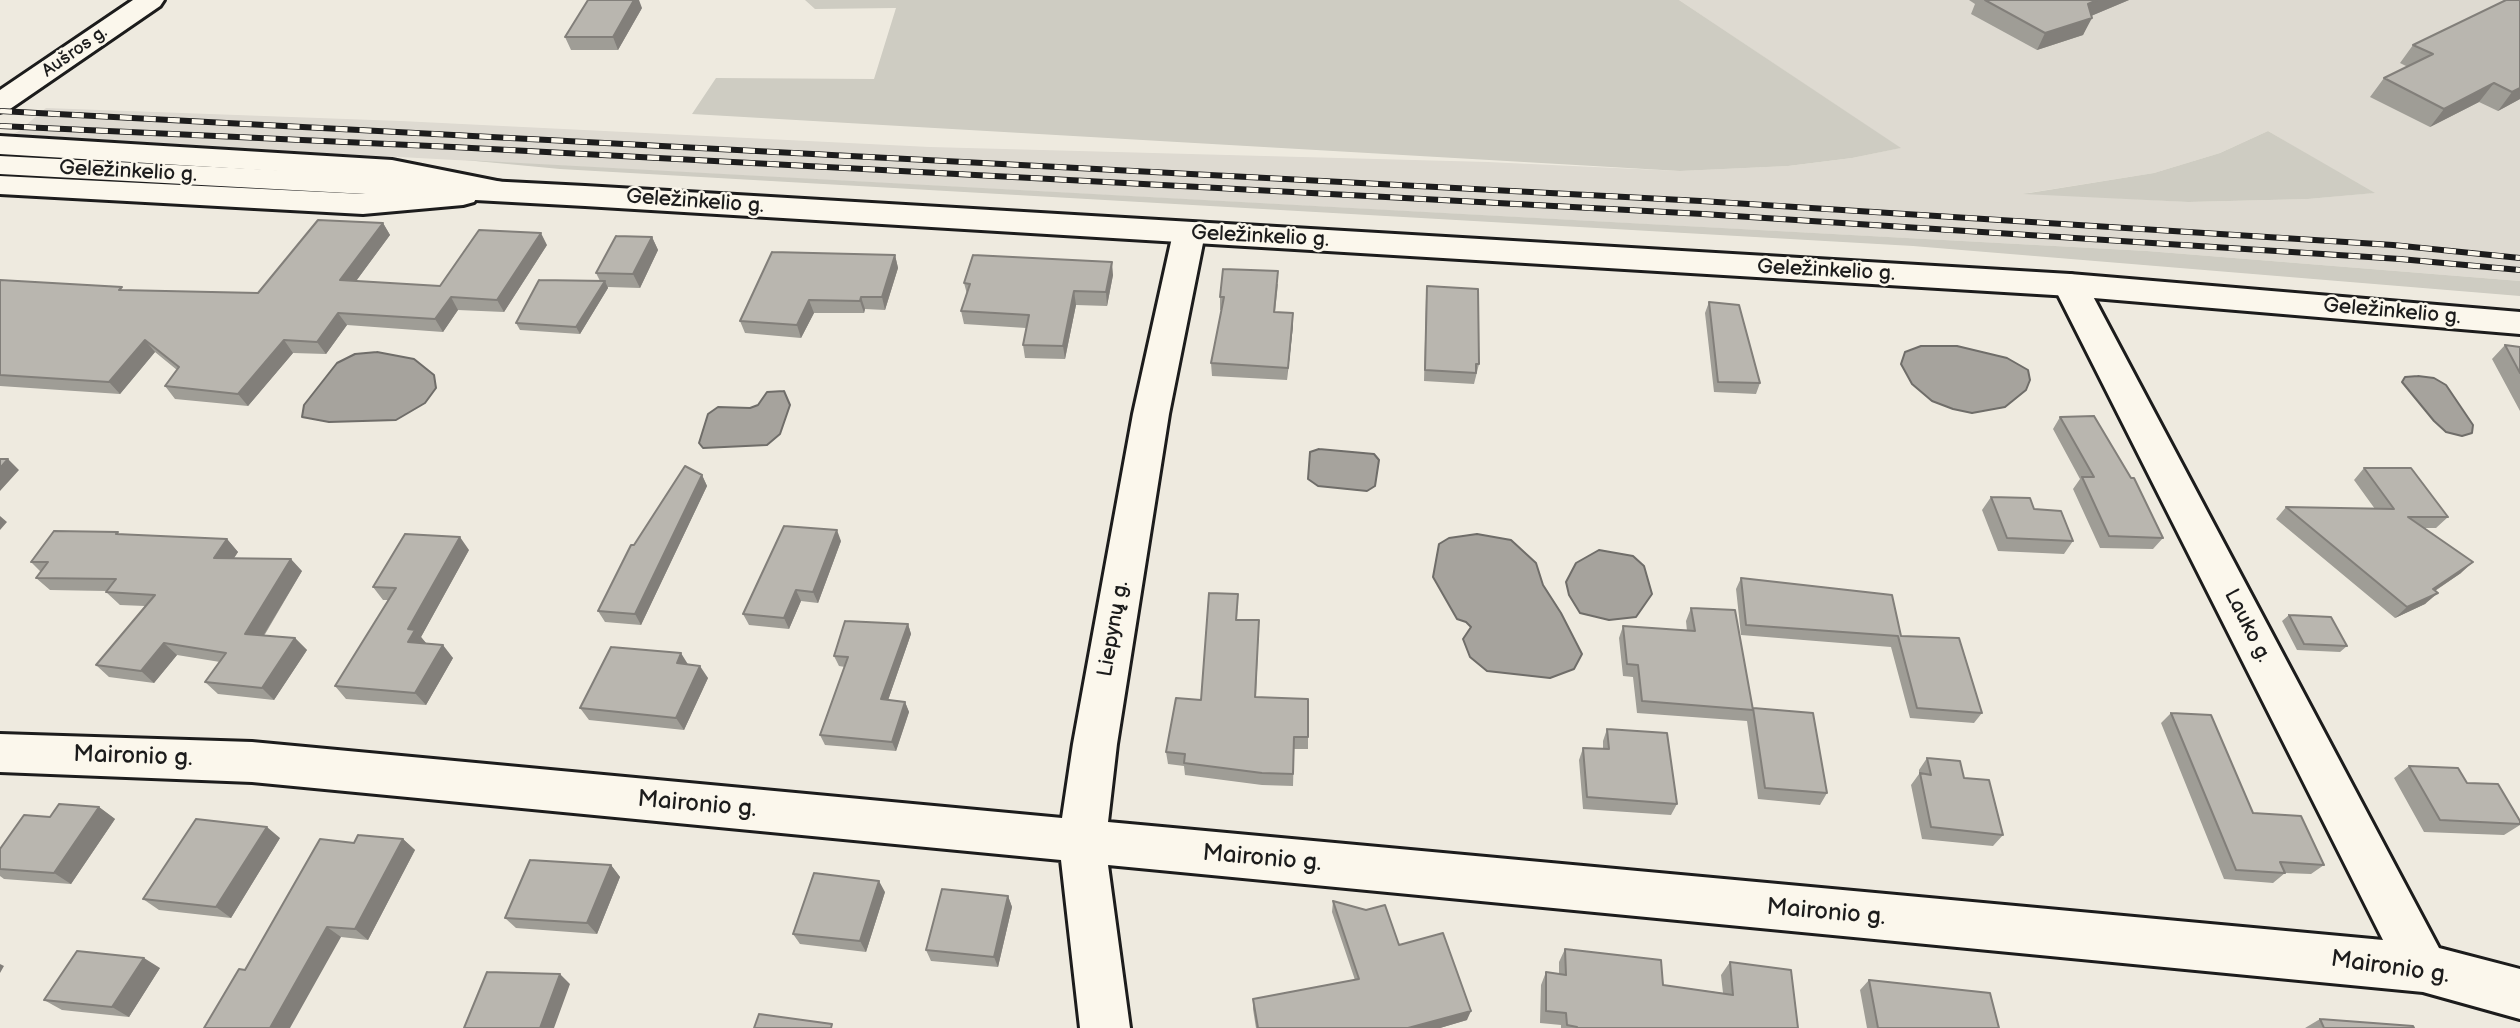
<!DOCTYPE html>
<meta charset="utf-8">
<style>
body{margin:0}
canvas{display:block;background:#eeeadf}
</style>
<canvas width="2520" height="1028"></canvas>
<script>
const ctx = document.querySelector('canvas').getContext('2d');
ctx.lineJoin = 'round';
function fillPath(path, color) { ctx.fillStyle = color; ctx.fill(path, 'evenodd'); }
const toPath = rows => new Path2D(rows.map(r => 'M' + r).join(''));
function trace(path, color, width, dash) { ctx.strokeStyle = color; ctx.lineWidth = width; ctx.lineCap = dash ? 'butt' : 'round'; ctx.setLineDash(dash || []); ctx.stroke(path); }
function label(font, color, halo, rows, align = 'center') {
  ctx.font = font + ' "Balsamiq Sans",sans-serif'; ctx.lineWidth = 5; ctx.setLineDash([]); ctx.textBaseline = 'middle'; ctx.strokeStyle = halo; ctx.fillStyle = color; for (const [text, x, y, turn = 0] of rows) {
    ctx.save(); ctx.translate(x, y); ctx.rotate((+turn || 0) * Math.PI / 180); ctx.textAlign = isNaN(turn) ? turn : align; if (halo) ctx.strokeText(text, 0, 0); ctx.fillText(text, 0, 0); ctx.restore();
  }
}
fillPath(toPath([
 [1679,0,2520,0,2520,281,2147,251,9,136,19,131,46,108,401,121,930,147,1488,162,1680,171,1788,166,1852,158,1900,148],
 [2268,131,2373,193,2308,199,2188,202,2028,193,2154,173,2220,153]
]), '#dedad1');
fillPath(toPath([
 [805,0,1679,0,1901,148,1852,158,1788,166,1680,171,692,114,716,78,874,79,896,8,815,9],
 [2268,131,2375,193,2308,199,2188,202,2023,194,2154,173,2220,153],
 [465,160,2147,251,2520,281,2520,296,1913,246,560,169]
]), '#ceccc2');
const water = toPath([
 [1921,346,1957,346,2007,358,2028,370,2030,380,2026,390,2005,407,1972,413,1953,409,1932,401,1912,384,1901,364,1905,352,1921,346],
 [377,352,414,359,434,375,436,388,425,403,396,420,329,422,302,417,304,405,337,363,355,354,377,352],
 [2418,376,2434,378,2446,385,2473,425,2472,433,2462,436,2446,432,2434,421,2402,382,2405,377,2418,376],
 [784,391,790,405,780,434,767,445,703,448,699,443,708,414,718,407,750,408,758,405,767,392,784,391],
 [1319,449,1374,454,1379,460,1375,486,1367,491,1318,486,1308,479,1310,452,1319,449],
 [1477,534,1511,540,1536,563,1543,585,1561,613,1582,654,1574,669,1550,678,1487,671,1470,657,1463,639,1471,627,1466,622,1457,619,1433,577,1439,544,1449,538,1477,534],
 [1599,550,1633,556,1644,566,1652,594,1636,617,1609,620,1580,613,1569,595,1566,582,1576,563,1599,550]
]);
fillPath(water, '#a6a39d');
trace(water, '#6f6d69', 2);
const minor = toPath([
 [133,0,164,0,160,6,10,109,0,112,0,90,133,0],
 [0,136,392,160,502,182,506,189,502,196,491,198,478,196,474,202,463,205,363,214,0,194,0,176,363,194,438,188,392,178,0,154,0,136],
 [1189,223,1200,226,1205,233,1169,414,1117,744,1108,822,2383,940,2053,285,2058,277,2070,274,2082,277,2087,285,2439,948,2520,969,2520,1019,2423,992,1108,865,1130,1028,1080,1028,1061,860,252,782,0,772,0,734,252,742,1062,818,1073,744,1133,414,1173,233,1178,226,1189,223]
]);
const major = toPath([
 [0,156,585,186,2070,274,2520,312,2520,334,2070,296,585,206,0,174,0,156]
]);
trace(minor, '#1c1c1c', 6);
trace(major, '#1c1c1c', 6);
fillPath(minor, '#fbf7ec');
fillPath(major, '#fbf7ec');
const rail = toPath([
 [0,111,1701,201,2393,245,2520,258],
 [0,126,453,147,1703,214,2400,259,2520,270]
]);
trace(rail, '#1c1c1c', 6);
trace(rail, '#fbf7ec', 4.5, [12]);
fillPath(toPath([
 [1969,0,2129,0,2091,16,2083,35,2037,50,1971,14,1975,4],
 [2520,0,2520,99,2498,111,2479,102,2430,127,2370,97,2384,78,2408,67,2400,63,2413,45],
 [642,8,618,50,571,50,565,37],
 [383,223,390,235,356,281,440,286,547,245,504,312,458,310,443,332,347,325,326,354,293,353,248,406,175,399,165,386,177,370,155,352,120,394,0,386,0,280,125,290,258,293],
 [652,237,658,250,640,288,608,287,608,288,580,334,520,330,516,323,600,281,596,273],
 [895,255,898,268,885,310,865,309,864,313,814,313,801,338,745,333,740,321],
 [1113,275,1107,306,1076,305,1065,359,1025,358,1023,345,1026,328,964,324,961,311,967,294,964,283],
 [1278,284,1275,312,1293,326,1287,380,1212,376,1211,363,1222,310,1220,310,1220,297],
 [1427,286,1479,364,1474,384,1424,381,1426,297],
 [1709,302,1760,383,1756,394,1714,392,1705,313],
 [2505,345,2520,347,2520,411,2492,359],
 [2060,417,2163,538,2153,549,2100,548,2073,489,2080,479,2053,429],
 [2364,468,2448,517,2436,528,2425,528,2461,573,2435,591,2425,604,2395,618,2276,519,2286,507,2375,509,2354,480],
 [702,475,707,486,641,625,605,622,598,611,634,545],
 [1991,497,2034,509,2073,541,2064,554,1998,551,1982,510],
 [120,535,227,539,238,552,234,558,302,571,264,636,295,638,307,650,274,700,218,694,205,682,220,662,177,655,154,683,109,677,96,665,145,606,120,605,106,592,107,591,50,590,36,578,41,572,31,562],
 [841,541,818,603,801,601,789,629,749,625,743,614],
 [469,550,421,637,426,643,425,644,453,658,426,705,346,699,335,686,389,600,383,600,373,587],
 [1741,578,1901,636,1982,713,1974,723,1910,718,1891,647,1741,635,1736,589],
 [1238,594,1237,620,1259,620,1256,698,1308,737,1308,749,1294,749,1293,786,1262,785,1185,775,1184,766,1168,764,1166,752,1201,700],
 [1691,608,1753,709,1827,793,1820,805,1758,799,1747,721,1637,713,1633,677,1623,676,1619,638,1623,626,1687,631,1686,621],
 [2289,615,2347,646,2340,652,2297,650,2282,621],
 [908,624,911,634,888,700,905,702,909,712,896,751,825,745,820,735,845,667,839,666,834,656],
 [688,665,708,678,684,730,589,720,580,708],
 [2171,713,2253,813,2324,865,2311,874,2285,873,2273,883,2224,879,2161,723],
 [1607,729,1677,804,1671,815,1583,809,1579,760,1583,748,1603,749,1603,741],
 [1927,758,1964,778,2003,835,1993,846,1922,839,1911,785,1919,774,1919,770],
 [2409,766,2467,783,2520,821,2520,825,2504,835,2424,832,2394,778],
 [99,807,115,819,71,884,4,879,0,876,0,849,50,817],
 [280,838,231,918,159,910,143,899],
 [403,839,415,850,368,940,341,937,245,970,354,843],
 [611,865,620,877,597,934,516,928,505,918],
 [885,892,866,952,800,944,793,934],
 [1008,896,1012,907,998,967,931,961,926,950],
 [1333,901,1399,945,1467,1020,1440,1028,1256,1028,1253,1009,1253,999,1355,980,1332,912],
 [1565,949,1663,985,1723,993,1721,975,1730,962,1798,1028,1561,1028,1561,1025,1540,1023,1541,985,1546,972,1559,974,1559,962],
 [160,968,129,1017,62,1010,44,1000],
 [1869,980,1999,1028,1867,1028,1860,990],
 [2320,1019,2414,1028,2305,1028]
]), '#9f9d96');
fillPath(toPath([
 [634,0,639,0,642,8,618,50,613,37],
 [2097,0,2129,0,2079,21,2088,4],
 [2092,18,2083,35,2037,50,2045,33],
 [2494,83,2479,102,2430,127,2444,109],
 [2520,88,2520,99,2498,111,2512,92],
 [383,223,390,235,348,292,340,280],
 [541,233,547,245,504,312,497,300],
 [652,237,658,250,640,288,633,274],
 [895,255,898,268,885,310,882,297],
 [1112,262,1113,275,1107,306,1106,292],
 [605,281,608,288,580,334,576,327],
 [1074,291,1076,305,1065,359,1063,346],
 [451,297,458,310,443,332,435,319],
 [861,297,865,309,864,313,860,301],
 [809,300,814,313,801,338,797,325],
 [338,313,347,325,326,354,317,342],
 [1293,313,1293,326,1287,380,1288,368],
 [145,340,155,352,120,394,109,382],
 [284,340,293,353,248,406,238,394],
 [8,459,19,470,0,491,0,468],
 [702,475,707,486,641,625,635,614],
 [0,516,7,522,0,530],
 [837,530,841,541,818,603,813,592],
 [460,537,469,550,421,637,426,643,419,655,408,642,408,629],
 [227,539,238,552,226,570,214,558],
 [291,559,302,571,257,646,245,634],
 [2473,562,2461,573,2421,600,2433,589],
 [796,590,801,601,789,629,784,618],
 [2438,593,2425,604,2395,618,2407,607],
 [908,624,911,634,885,709,881,699],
 [295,638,307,650,274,700,262,688],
 [164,643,177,655,154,683,141,671],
 [443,645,453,658,426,705,415,693],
 [681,653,689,666,677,663],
 [700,666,708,678,684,730,676,718],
 [905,702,909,712,896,751,892,742],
 [99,807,115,819,71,884,54,873],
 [267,827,280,838,231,918,216,907],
 [403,839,415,850,368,940,355,929],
 [611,865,620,877,597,934,587,923],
 [879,881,885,892,866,952,860,941],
 [1008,896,1012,907,998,967,994,957],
 [327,927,341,937,290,1028,270,1028],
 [144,958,160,968,129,1017,112,1007],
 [0,964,4,966,0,973],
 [560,974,570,984,554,1028,540,1028],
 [1471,1011,1467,1020,1440,1028,1408,1028]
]), '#827f7a');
const building = toPath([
 [588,0,634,0,613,37,565,37,588,0],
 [1985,0,2097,0,2088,4,2092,18,2045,33,1985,0],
 [2506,0,2520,0,2520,88,2512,92,2494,83,2444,109,2384,78,2433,54,2413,45,2506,0],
 [318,220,383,223,340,280,440,286,479,230,541,233,497,300,451,297,435,319,338,313,317,342,284,340,238,394,165,386,179,367,145,340,109,382,0,375,0,280,122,287,119,290,258,293,318,220],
 [616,236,652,237,633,274,596,273,616,236],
 [772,252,895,255,882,297,861,297,860,301,809,300,797,325,740,321,772,252],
 [973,255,1112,262,1106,292,1074,291,1063,346,1023,345,1029,315,961,311,970,284,964,283,973,255],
 [1223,269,1278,271,1274,312,1293,313,1288,368,1211,363,1224,297,1220,297,1223,269],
 [539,280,605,281,576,327,516,323,539,280],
 [1427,286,1478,289,1479,364,1476,364,1476,373,1425,370,1427,286],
 [1709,302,1739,305,1760,383,1718,382,1709,302],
 [2505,345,2520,347,2520,373,2505,345],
 [2094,416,2131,478,2134,478,2163,538,2109,536,2082,477,2094,477,2060,417,2094,416],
 [0,459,8,459,0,468,0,459],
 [685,466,702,475,635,614,598,611,631,545,634,545,685,466],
 [2364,468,2411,468,2448,517,2408,517,2473,562,2433,589,2438,593,2407,607,2286,507,2394,509,2364,468],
 [1991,497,2030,498,2034,509,2061,511,2073,541,2007,538,1991,497],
 [784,526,837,530,813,592,796,590,784,618,743,614,784,526],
 [54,531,118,532,116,534,227,539,214,558,291,559,245,634,295,638,262,688,205,682,226,653,164,643,141,671,96,665,155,595,106,592,116,579,36,578,48,562,31,562,54,531],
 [405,534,460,537,408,629,415,630,408,642,443,645,415,693,335,686,396,588,373,587,405,534],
 [1741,578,1892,595,1901,636,1959,638,1982,713,1917,708,1898,636,1746,625,1741,578],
 [1209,593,1238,594,1236,620,1259,620,1255,697,1308,699,1308,737,1294,737,1293,774,1262,773,1184,763,1185,754,1166,752,1176,698,1201,700,1209,593],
 [1691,608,1735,610,1753,710,1642,701,1638,665,1627,664,1623,626,1695,631,1691,608],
 [2289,615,2331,617,2347,646,2304,644,2289,615],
 [845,621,908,624,881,699,905,702,892,742,820,735,848,657,834,656,845,621],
 [611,647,681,653,677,663,700,666,676,718,580,708,611,647],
 [1753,708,1813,713,1827,793,1765,788,1753,708],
 [2171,713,2211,715,2253,813,2301,816,2324,865,2280,862,2285,873,2236,870,2171,713],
 [1607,729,1667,733,1677,804,1587,797,1583,748,1609,749,1607,729],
 [1927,758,1960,761,1964,778,1989,780,2003,835,1931,827,1920,773,1931,775,1927,758],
 [2409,766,2458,768,2467,783,2498,784,2520,821,2520,824,2440,820,2409,766],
 [59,804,99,807,54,873,0,869,0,849,24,815,50,817,59,804],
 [196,819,267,827,216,907,143,899,196,819],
 [358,835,403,839,355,929,327,927,270,1028,204,1028,239,969,245,970,320,839,354,843,358,835],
 [530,860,611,865,587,923,505,918,530,860],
 [814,873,879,881,860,941,793,934,814,873],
 [942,889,1008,896,994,957,926,950,942,889],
 [1333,901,1366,910,1385,905,1399,945,1443,933,1471,1011,1408,1028,1258,1028,1253,999,1359,979,1333,901],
 [1565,949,1661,960,1663,985,1733,995,1730,962,1791,970,1798,1028,1577,1028,1577,1027,1567,1025,1566,1013,1546,1011,1546,972,1566,975,1565,949],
 [77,951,144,958,112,1007,44,1000,77,951],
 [487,972,560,974,540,1028,464,1028,487,972],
 [1869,980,1990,993,1999,1028,1878,1028,1869,980],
 [759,1014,832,1024,831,1028,754,1028,759,1014],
 [2320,1019,2413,1026,2414,1028,2324,1028,2320,1019]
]);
fillPath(building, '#b9b6af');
trace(building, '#827f7a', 2);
label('18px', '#1c1c1c', '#fbf7ec', [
 ["Aušros g.",75,52,-35]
]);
label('21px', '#1c1c1c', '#fbf7ec', [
 ["Geležinkelio g.",128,172,3],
 ["Geležinkelio g.",695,202,4],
 ["Geležinkelio g.",1260,237,3],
 ["Geležinkelio g.",1826,271,3],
 ["Geležinkelio g.",2392,312,5],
 ["Lauko g.",2247,626,63],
 ["Liepynų g.",1114,629,-80]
]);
label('24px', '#1c1c1c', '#fbf7ec', [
 ["Maironio g.",133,757,2],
 ["Maironio g.",697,805,5],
 ["Maironio g.",1262,859,5],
 ["Maironio g.",1826,913,5],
 ["Maironio g.",2390,968,8]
]);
</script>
